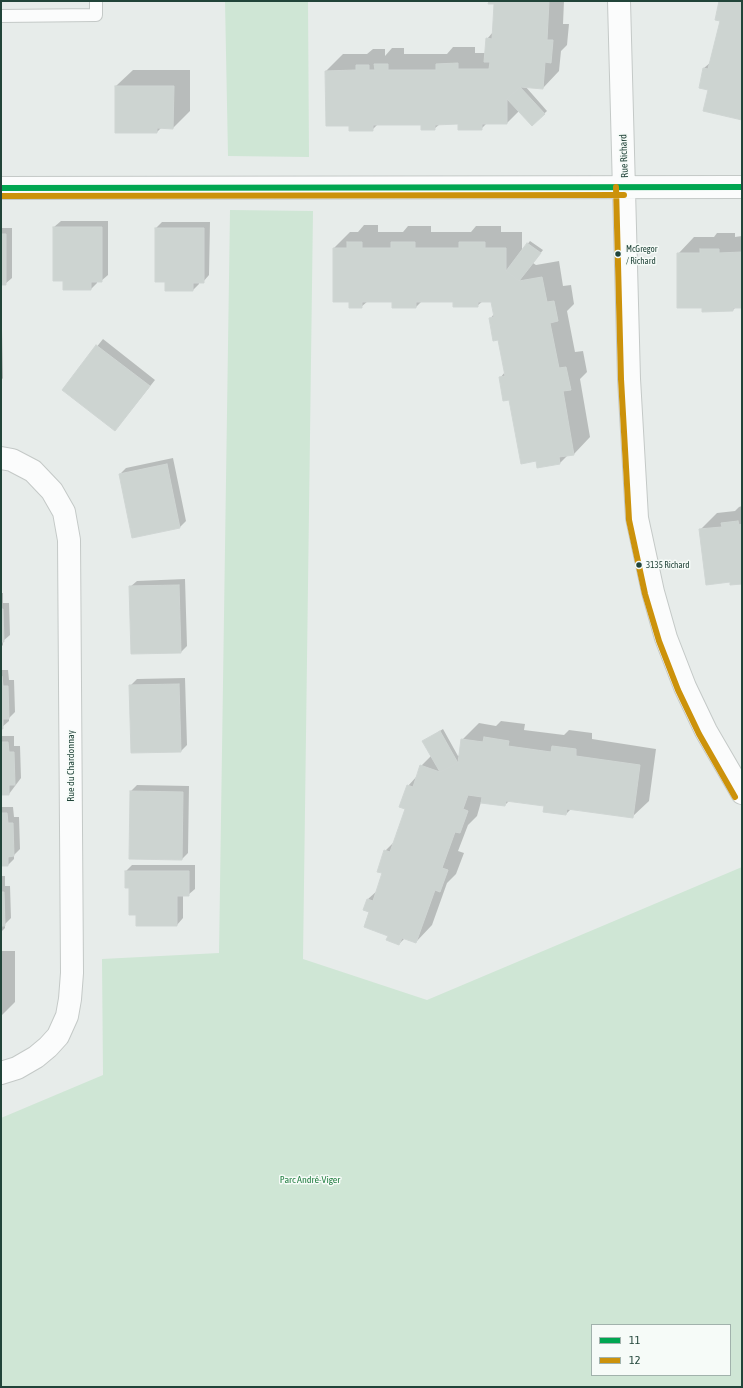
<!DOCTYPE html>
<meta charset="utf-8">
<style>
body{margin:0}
#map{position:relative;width:743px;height:1388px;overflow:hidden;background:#e7ecea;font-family:"Asap Condensed",sans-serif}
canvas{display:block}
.frame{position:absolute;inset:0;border:2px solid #214439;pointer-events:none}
.legend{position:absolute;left:591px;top:1324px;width:140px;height:52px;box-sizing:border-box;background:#f6fbf8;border:1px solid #a1b2ac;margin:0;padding:5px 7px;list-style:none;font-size:12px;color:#214439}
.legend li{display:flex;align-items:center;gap:8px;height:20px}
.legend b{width:20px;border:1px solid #a1b2ac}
</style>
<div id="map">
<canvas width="743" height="1388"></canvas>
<div class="frame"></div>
<ul class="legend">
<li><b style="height:5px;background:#00a651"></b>11</li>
<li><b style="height:5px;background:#cc920b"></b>12</li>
</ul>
</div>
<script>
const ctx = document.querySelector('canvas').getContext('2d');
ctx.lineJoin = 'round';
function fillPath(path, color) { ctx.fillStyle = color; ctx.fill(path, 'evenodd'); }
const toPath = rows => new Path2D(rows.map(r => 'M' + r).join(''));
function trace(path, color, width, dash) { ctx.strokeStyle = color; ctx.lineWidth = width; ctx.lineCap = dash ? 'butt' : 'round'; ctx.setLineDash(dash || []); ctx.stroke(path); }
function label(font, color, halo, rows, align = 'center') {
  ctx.font = font + ' "Asap Condensed",sans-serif'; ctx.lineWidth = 3; ctx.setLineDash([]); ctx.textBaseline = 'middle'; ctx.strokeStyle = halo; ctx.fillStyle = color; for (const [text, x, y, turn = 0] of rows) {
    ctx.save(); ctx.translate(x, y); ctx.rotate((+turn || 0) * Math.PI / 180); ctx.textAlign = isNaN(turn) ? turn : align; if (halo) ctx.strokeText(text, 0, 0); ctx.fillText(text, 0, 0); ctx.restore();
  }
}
fillPath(toPath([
 [225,1,308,1,309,157,228,156],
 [230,210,313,211,303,959,427,1000,742,867,742,1387,1,1387,1,1118,103,1075,102,959,219,953],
 [592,1325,730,1325,730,1375,592,1375]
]), '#cfe6d5');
fillPath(toPath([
 [490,1,564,1,563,24,569,24,567,45,561,51,559,71,543,88,525,86,547,111,532,125,519,111,507,123,487,123,481,129,459,123,440,124,434,129,422,124,378,124,372,130,350,125,326,71,343,54,367,54,373,49,385,49,385,56,392,48,404,48,404,54,447,54,453,47,475,47,475,53,486,53,487,39,493,32,495,4],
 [720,1,742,1,742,119,709,89,704,68,711,62,721,20],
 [133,70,190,70,190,111,173,128,162,127,157,132,116,86],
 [61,221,108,221,108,275,101,281,97,281,97,283,91,289,54,227],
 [162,222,210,222,209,275,203,282,199,282,199,284,193,290,166,281,156,228],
 [364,225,378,225,378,232,403,232,408,226,431,226,431,232,471,232,476,226,501,226,501,232,522,232,522,251,530,241,543,250,533,263,536,265,559,261,563,286,571,285,574,304,567,311,575,352,583,351,587,372,580,379,590,437,574,454,568,455,560,463,537,460,500,378,505,372,499,338,490,319,494,314,492,301,483,301,477,306,454,301,422,301,416,307,393,301,368,301,361,307,350,301,334,248,350,232,358,232],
 [1,228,12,228,12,278,5,284,1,284],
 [717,233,735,233,735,237,742,236,742,307,736,307,733,310,703,307,678,254,694,237,714,237],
 [1,330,2,330,3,378,1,381],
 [103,339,155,380,115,430,63,389],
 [173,458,186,521,179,528,120,474,126,468],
 [742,506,742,583,730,581,700,530,717,513,735,511,739,507],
 [185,579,187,646,181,652,130,587,137,581],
 [1,593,3,593,3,603,9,603,10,635,3,641,3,645,1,647],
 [1,670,8,670,9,680,14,680,15,712,9,718,9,721,1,728],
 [185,678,187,745,181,751,130,686,137,679],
 [501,721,525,724,524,730,564,735,569,730,592,733,592,739,656,749,649,801,632,817,571,809,566,814,545,805,510,800,505,805,481,802,477,816,468,825,458,851,464,853,456,874,447,883,432,925,416,942,405,938,399,944,389,935,370,912,365,910,368,899,378,890,384,873,385,851,395,841,407,808,408,786,417,776,421,766,432,755,424,741,443,729,458,756,460,755,462,740,479,723,496,726],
 [1,736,14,736,14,746,20,746,21,778,9,794,1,794],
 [137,785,189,786,188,853,182,859,130,858,131,791],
 [1,807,13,807,14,817,19,817,20,849,14,855,14,859,8,865,1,865],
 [132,865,195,865,195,889,188,895,183,895,183,918,177,925,137,914,126,871],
 [1,876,5,876,5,886,10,886,11,918,5,924,5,928,1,932],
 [1,951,15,951,15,1002,1,1016]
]), '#0003');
const building = toPath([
 [489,1,549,1,547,40,553,40,551,63,545,62,543,89,520,87,507,99,507,124,482,124,482,130,458,130,458,124,435,125,435,130,421,130,421,125,373,125,373,131,349,131,349,126,326,126,325,71,356,70,356,65,369,65,369,70,375,70,374,64,388,64,388,70,436,70,436,64,458,63,458,69,489,69,490,62,484,62,486,38,492,39,494,4,488,4,489,1],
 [719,1,742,1,742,120,703,111,708,90,699,88,703,68,708,69,720,21,715,20,719,1],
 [115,86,174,86,173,129,157,128,157,133,115,133,115,86],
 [520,87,545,114,532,126,507,99,520,87],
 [53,227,102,227,102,282,91,282,91,290,63,290,63,281,53,281,53,227],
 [155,228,204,228,204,283,193,283,193,291,165,291,165,282,155,282,155,228],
 [1,234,6,234,6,285,1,285,1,234],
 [347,242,362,242,362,248,391,248,391,242,415,242,415,248,459,248,459,242,485,242,485,248,506,248,506,271,519,281,542,277,547,302,554,301,558,321,550,323,559,368,566,367,571,390,563,391,574,455,559,457,560,464,537,468,536,461,521,464,509,400,503,401,499,377,505,376,498,340,493,341,489,318,494,317,491,302,478,302,478,307,453,307,453,302,416,302,416,308,392,308,392,302,362,302,362,308,349,308,349,302,333,302,333,248,347,248,347,242],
 [527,243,541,253,519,281,506,271,527,243],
 [700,249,719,249,719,253,742,252,742,308,733,308,733,311,702,312,702,308,677,308,677,253,700,253,700,249],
 [96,345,150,386,115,431,62,390,96,345],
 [167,464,180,528,132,538,119,474,167,464],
 [738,521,739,525,742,524,742,584,730,585,730,582,706,585,699,529,722,527,721,523,738,521],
 [179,585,181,653,131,654,129,586,179,585],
 [1,609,3,609,4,642,1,642,1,609],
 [1,676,2,676,3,686,8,686,9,719,3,719,3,729,1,729,1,676],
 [179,684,181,752,131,753,129,685,179,684],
 [440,731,458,763,440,772,422,741,440,731],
 [484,737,509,741,508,746,551,752,552,746,576,749,576,756,640,765,633,818,567,809,566,815,543,812,544,806,506,801,505,806,481,803,482,797,468,795,463,809,468,811,460,833,455,832,442,868,448,870,440,892,435,890,416,943,402,938,399,945,386,940,388,936,364,927,369,912,363,910,367,899,373,901,382,873,377,872,384,850,390,852,405,809,399,807,407,785,413,787,420,765,440,772,458,763,461,739,483,742,484,737],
 [1,742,8,742,9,752,14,752,15,785,9,785,9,795,1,795,1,742],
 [130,791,183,792,182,860,129,859,130,791],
 [1,813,7,813,8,823,13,823,14,856,8,857,8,866,1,866,1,813],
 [125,871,189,871,189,896,177,896,177,926,136,926,136,915,129,915,129,888,125,888,125,871],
 [1,892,4,892,5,926,1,926,1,892]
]);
fillPath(building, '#cdd4d1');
trace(building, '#cfd5d3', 1);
const service = toPath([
 [1,16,96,15,96,1]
]);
const minor = toPath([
 [619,1,629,379,637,518,653,592,666,638,685,687,706,731,742,793],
 [1,188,742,187],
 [1,458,12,460,33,471,52,491,64,512,69,540,72,973,70,999,67,1016,58,1036,48,1047,36,1057,17,1068,1,1073]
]);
trace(service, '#c4c9c7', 14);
trace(minor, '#c4c9c7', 24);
trace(service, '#fbfcfc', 12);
trace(minor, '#fbfcfc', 22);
trace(toPath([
 [1,188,742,187]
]), '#00a651', 6);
trace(toPath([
 [616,187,621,379,629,520,645,594,659,641,678,690,699,734,735,797],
 [1,196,624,195]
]), '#cc920b', 6);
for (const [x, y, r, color] of [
 [618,254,3.5,"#214439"],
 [639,565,3.5,"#214439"]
]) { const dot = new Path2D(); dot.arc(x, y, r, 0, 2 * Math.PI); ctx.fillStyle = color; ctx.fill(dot); trace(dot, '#f6fbf8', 1.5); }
label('9px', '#214439', '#f6fbf8', [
 ["McGregor",626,249],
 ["/ Richard",626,261],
 ["3135 Richard",646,565]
], 'left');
label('10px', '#214439', '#f6fbf8', [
 ["Rue Richard",624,156,-92],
 ["Rue du Chardonnay",71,766,-90]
]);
label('10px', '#268044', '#f6fbf8', [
 ["Parc André-Viger",310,1180]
]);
</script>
